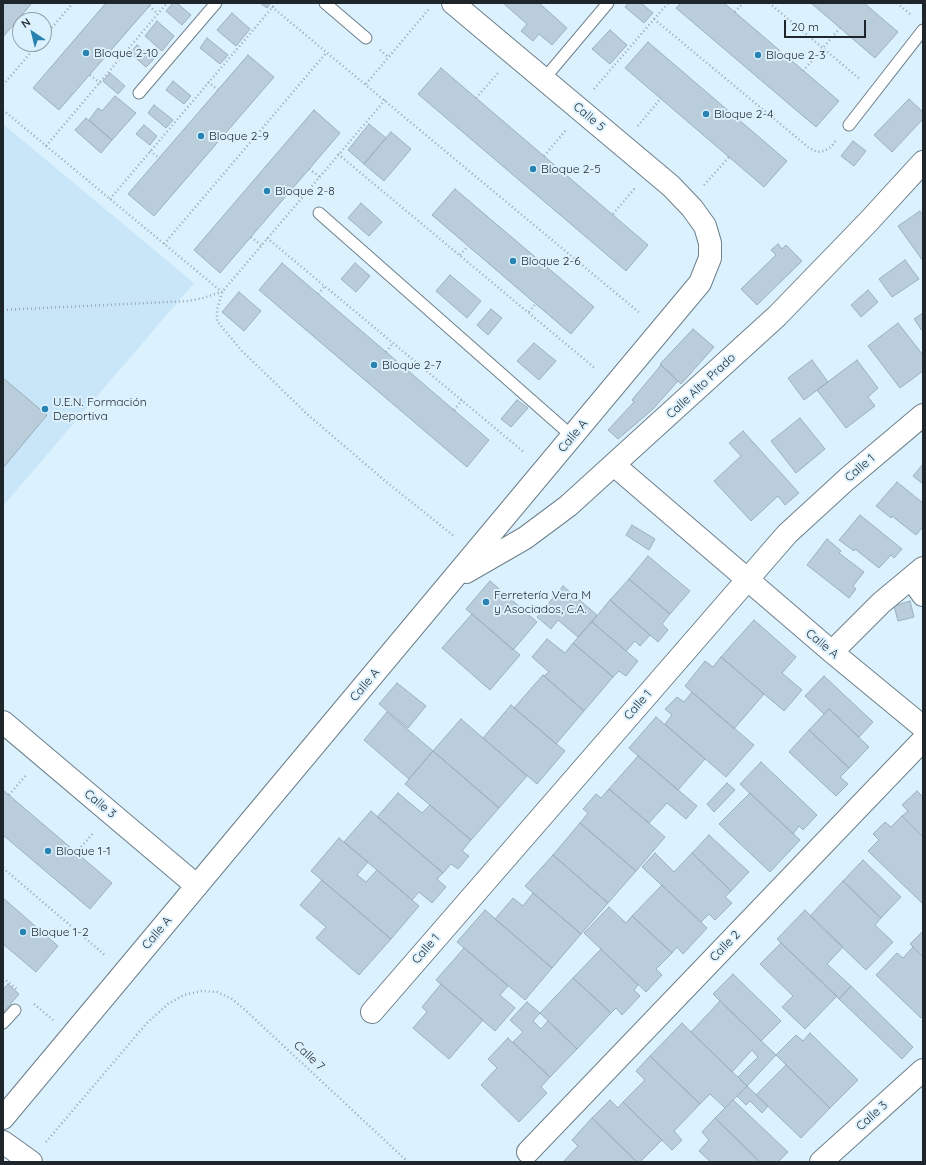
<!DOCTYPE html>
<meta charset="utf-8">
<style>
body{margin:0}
#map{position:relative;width:926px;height:1165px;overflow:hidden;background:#dcf1fe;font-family:Quicksand,sans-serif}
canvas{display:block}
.frame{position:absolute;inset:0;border:4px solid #1f262b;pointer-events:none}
.north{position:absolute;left:12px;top:12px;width:40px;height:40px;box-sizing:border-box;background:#dcf1fe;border:1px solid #90a0aa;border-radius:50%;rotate:325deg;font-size:11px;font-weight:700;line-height:16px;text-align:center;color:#1f262b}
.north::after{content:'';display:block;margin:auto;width:14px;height:18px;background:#2883b1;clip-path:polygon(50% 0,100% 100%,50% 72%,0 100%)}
.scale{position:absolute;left:784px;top:20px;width:82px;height:18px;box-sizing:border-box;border:2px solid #1f262b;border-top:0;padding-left:5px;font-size:12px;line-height:14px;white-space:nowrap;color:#1f262b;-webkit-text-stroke:3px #dcf1fe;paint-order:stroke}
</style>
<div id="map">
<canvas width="926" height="1165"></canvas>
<div class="frame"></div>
<div class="north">N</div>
<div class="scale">20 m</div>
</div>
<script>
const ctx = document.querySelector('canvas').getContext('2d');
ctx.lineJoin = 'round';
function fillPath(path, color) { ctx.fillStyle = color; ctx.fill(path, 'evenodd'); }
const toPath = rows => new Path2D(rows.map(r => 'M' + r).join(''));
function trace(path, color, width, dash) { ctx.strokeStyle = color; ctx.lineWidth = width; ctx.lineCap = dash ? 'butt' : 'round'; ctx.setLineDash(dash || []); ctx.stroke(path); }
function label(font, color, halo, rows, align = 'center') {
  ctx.font = font + ' Quicksand,sans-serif'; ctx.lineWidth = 4; ctx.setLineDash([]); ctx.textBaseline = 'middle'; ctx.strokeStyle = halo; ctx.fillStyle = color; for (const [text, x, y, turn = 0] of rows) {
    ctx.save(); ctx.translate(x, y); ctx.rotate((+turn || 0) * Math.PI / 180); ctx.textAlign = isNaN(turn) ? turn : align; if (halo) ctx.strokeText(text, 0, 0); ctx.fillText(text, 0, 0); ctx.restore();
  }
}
fillPath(toPath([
 [3,124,194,283,3,506]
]), '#c9e6f8');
const building = toPath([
 [3,3,32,3,3,37,3,3],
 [106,3,152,3,59,110,33,88,106,3],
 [173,3,177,3,191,15,182,25,166,11,173,3],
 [260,3,271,3,267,8,260,3],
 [503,3,539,3,567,28,552,45,539,34,533,41,521,31,527,24,503,3],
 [628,3,641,3,653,13,644,23,625,7,628,3],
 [681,3,724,3,839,101,816,127,676,8,681,3],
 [811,3,864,3,898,32,875,58,811,3],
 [232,13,250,29,236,46,217,30,232,13],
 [157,21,174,36,162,51,145,36,157,21],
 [610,30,627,45,610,64,592,49,610,30],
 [207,38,228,55,220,64,200,48,207,38],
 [648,42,787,161,764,187,625,68,648,42],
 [137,45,154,59,146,67,130,53,137,45],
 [248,55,274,77,154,216,128,194,248,55],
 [441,68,648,245,626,271,418,94,441,68],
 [110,73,125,86,118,94,103,81,110,73],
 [173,81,191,96,184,104,166,90,173,81],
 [115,96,136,113,112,140,89,120,98,108,102,111,115,96],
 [909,99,923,112,923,119,892,152,874,135,909,99],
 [154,105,173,120,166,128,148,113,154,105],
 [314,110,340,133,220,273,194,250,314,110],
 [86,118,112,140,101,153,75,130,86,118],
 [369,124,386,138,364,164,348,150,369,124],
 [144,125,157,136,150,145,136,134,144,125],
 [391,132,411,149,384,181,364,164,391,132],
 [853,141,866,151,854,166,841,156,853,141],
 [455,189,594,307,571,334,432,215,455,189],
 [361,203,382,222,369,236,348,218,361,203],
 [920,211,923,215,923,261,898,226,920,211],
 [778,244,782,249,786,245,802,261,757,305,741,289,776,255,771,250,778,244],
 [905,260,919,279,892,297,879,279,905,260],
 [282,263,489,440,467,467,259,290,282,263],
 [355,263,370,276,356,292,341,279,355,263],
 [450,275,481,301,467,318,436,291,450,275],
 [868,290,878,302,861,317,851,305,868,290],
 [239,292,261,311,244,331,222,312,239,292],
 [491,309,502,318,488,335,477,325,491,309],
 [923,313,923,332,914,319,923,313],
 [898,323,923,355,923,371,900,388,868,346,898,323],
 [693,329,714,347,681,384,660,364,693,329],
 [534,343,556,361,539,380,517,361,534,343],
 [812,360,828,382,804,400,788,378,812,360],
 [857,360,878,388,868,397,875,406,846,428,817,390,857,360],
 [661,365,678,381,653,409,618,439,608,430,634,402,632,400,661,365],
 [3,378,47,415,3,468,3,378],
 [517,400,528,408,511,427,501,419,517,400],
 [800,418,825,449,796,473,771,441,800,418],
 [743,431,799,493,785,505,778,496,751,521,714,481,741,456,729,443,743,431],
 [923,464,923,484,913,476,923,464],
 [897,482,923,503,923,527,916,535,892,516,891,518,876,506,897,482],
 [860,515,902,549,894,558,891,555,879,568,855,549,854,551,839,540,860,515],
 [632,525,655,539,649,550,626,535,632,525],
 [827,539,841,551,839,553,864,572,853,586,856,589,849,598,807,565,827,539],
 [648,556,690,591,670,614,629,579,648,556],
 [629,579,670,614,662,624,668,630,658,642,610,600,629,579],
 [490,581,537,622,513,650,466,609,490,581],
 [563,586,597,615,578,637,558,620,551,629,537,617,563,586],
 [610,600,650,635,640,646,635,641,626,651,592,622,610,600],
 [910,601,914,617,898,621,894,606,910,601],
 [472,614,520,655,490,690,442,648,472,614],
 [754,620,796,657,782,673,802,690,784,711,721,657,754,620],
 [592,622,638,661,626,676,619,671,613,677,573,643,592,622],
 [547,639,565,653,573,643,613,677,584,711,544,676,549,672,532,657,547,639],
 [721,657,764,694,734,729,685,686,705,661,713,667,721,657],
 [543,675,584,711,556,744,514,708,543,675],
 [824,676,873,722,859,737,829,709,824,714,805,696,824,676],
 [397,683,426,706,408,728,379,704,397,683],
 [692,692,754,745,726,777,665,724,672,715,665,709,677,697,684,702,692,692],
 [511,705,565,751,537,784,483,738,511,705],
 [829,709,869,747,849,768,809,730,829,709],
 [387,712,433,751,409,779,364,740,387,712],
 [656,717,705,759,678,790,629,748,656,717],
 [461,719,527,776,499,808,433,751,461,719],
 [809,730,849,768,840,777,848,784,836,796,789,752,809,730],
 [433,751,499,808,471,840,405,784,433,751],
 [638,756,697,806,686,819,667,803,649,823,609,789,638,756],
 [761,762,817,815,803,830,799,826,793,834,740,784,761,762],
 [727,783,735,790,714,812,707,804,727,783],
 [609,789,665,837,636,871,580,823,588,813,583,809,596,794,601,798,609,789],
 [3,790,112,883,90,909,3,835,3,790],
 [917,791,922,796,923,794,923,837,902,816,908,811,902,805,917,791],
 [398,793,422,813,430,805,471,840,462,851,469,856,458,869,451,864,443,873,377,817,398,793],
 [750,793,800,840,770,872,719,824,750,793],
 [371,811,443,873,437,879,446,887,432,903,419,892,412,900,344,842,371,811],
 [902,816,923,837,923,904,868,851,879,840,873,834,885,822,891,827,902,816],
 [580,823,636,871,608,903,553,855,580,823],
 [709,835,749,872,731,891,692,853,709,835],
 [339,838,368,862,357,875,366,882,377,870,419,906,391,939,311,871,339,838],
 [655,853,674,872,692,853,731,891,725,897,732,903,715,920,709,914,701,922,642,867,655,853],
 [553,855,608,903,581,934,525,886,553,855],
 [863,860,901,897,881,918,843,881,863,860],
 [322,880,391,939,359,975,316,938,326,927,300,905,322,880],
 [843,881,881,918,875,925,893,942,866,970,810,916,843,881],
 [662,885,707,928,683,954,677,947,672,953,632,916,662,885],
 [533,893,581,934,552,968,495,919,513,898,523,906,533,893],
 [3,898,58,946,36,972,3,944,3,898],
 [609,907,626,923,632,916,672,953,656,969,662,975,646,992,584,933,609,907],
 [485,910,552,968,525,1000,457,942,485,910],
 [805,910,843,947,827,964,851,986,839,999,777,939,805,910],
 [923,931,923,957,910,944,923,931],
 [781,943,837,996,805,1029,782,1007,793,996,760,964,781,943],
 [913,947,923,957,923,1016,921,1018,876,975,897,953,903,958,913,947],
 [464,948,508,986,500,995,515,1008,495,1031,436,980,464,948],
 [601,949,638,985,634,990,640,996,622,1015,616,1008,611,1013,573,978,601,949],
 [733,974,781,1021,761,1041,713,994,733,974],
 [573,978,611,1013,577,1049,540,1013,573,978],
 [8,984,19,994,3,1013,3,990,8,984],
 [441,984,483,1020,449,1059,413,1028,427,1012,422,1007,441,984],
 [851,986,913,1047,902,1059,839,999,851,986],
 [720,1001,776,1055,747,1086,738,1077,758,1057,752,1050,732,1072,691,1032,720,1001],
 [527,1002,540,1013,533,1021,541,1029,548,1021,577,1049,550,1077,513,1042,523,1032,510,1020,527,1002],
 [682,1023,747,1086,725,1108,710,1094,700,1104,650,1056,682,1023],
 [810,1033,858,1080,830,1108,776,1055,796,1035,803,1041,810,1033],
 [508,1038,550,1077,541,1087,547,1093,519,1122,481,1085,497,1068,488,1059,508,1038],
 [650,1056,700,1104,674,1131,682,1140,672,1150,623,1102,645,1080,636,1071,650,1056],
 [786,1065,830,1108,801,1138,756,1095,786,1065],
 [747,1086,768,1106,762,1113,750,1101,746,1105,737,1096,747,1086],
 [610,1100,618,1108,623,1102,662,1140,640,1162,637,1162,592,1118,610,1100],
 [733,1100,788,1152,778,1162,760,1162,715,1118,733,1100],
 [592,1118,637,1162,563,1162,578,1146,572,1140,592,1118],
 [715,1118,760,1162,711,1162,699,1151,709,1140,702,1132,715,1118]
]);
fillPath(building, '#b9cdda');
trace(building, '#9bb0bc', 1);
const lane = toPath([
 [325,3,366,38],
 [544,79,608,3],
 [139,93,216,3],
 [849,125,923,30],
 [319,213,573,437],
 [3,1023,15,1010]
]);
const street = toPath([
 [614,465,832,652,923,727],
 [466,572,525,538,568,506,777,316,869,221,923,162],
 [911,578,923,595],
 [832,652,881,603,923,568],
 [3,722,197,886],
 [372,1012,787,534,847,479,923,415],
 [3,1118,700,283,710,258,710,243,705,226,692,208,671,186,453,3],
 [3,1142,31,1162],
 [528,1152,923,740],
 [821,1162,923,1070]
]);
trace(lane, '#6d808c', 13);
trace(street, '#6d808c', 24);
trace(toPath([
 [769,3,861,80],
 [897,3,910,14],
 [149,6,158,14],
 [272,7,641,314],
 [735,12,743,3],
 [21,16,26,20],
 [654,19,808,147,817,152,824,151,831,147,837,139],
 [44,37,73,3],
 [380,50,388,57],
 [803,71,840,28],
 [90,75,100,83],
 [208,82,218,90],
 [366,84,429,9],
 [3,85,38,44],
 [594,89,668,3],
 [476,98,498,73],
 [385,100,222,292,217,310,217,321,241,350,307,414,384,480,455,537],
 [3,110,222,292],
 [638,126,661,98],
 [46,146,167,3],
 [150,151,159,158],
 [338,154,596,369],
 [544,156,566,130],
 [309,169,320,177],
 [704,185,729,157],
 [110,199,276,3],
 [613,214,635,188],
 [251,237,261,245],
 [267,238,525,453],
 [164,244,327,52],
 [460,255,468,246],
 [318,294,325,286],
 [3,310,188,301,203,298,221,292],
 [529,312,536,303],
 [386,352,393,343],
 [454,410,462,400],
 [9,795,27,774],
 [76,853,94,832],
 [3,868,106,956],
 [3,978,18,990],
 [34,1004,53,1020],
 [46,1142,146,1024,168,1004,184,995,201,991,217,992,232,999,244,1009,408,1162]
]), '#98a8b2', 2.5, [1, 3]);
trace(lane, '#fff', 11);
trace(street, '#fff', 22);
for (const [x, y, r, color] of [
 [86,53,4,"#2883b1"],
 [758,55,4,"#2883b1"],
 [706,114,4,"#2883b1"],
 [201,136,4,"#2883b1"],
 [533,169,4,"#2883b1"],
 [267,191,4,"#2883b1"],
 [513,261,4,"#2883b1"],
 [374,365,4,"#2883b1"],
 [45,409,4,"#2883b1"],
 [486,602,4,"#2883b1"],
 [48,851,4,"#2883b1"],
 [23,932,4,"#2883b1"]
]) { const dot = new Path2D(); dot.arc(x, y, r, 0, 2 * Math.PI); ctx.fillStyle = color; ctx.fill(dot); trace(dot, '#dcf1fe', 1.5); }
label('12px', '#1f262b', '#dcf1fe', [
 ["Bloque 2-10",94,53],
 ["Bloque 2-3",766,55],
 ["Bloque 2-4",714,114],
 ["Bloque 2-9",209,136],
 ["Bloque 2-5",541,169],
 ["Bloque 2-8",275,191],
 ["Bloque 2-6",521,261],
 ["Bloque 2-7",382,365],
 ["U.E.N. Formación",53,402],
 ["Deportiva",53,416],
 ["Ferretería Vera M",494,595],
 ["y Asociados, C.A.",494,609],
 ["Bloque 1-1",56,851],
 ["Bloque 1-2",31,932]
], 'left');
label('12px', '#1f262b', '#dcf1fe', [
 ["Calle 5",589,117,40],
 ["Calle Alto Prado",701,386,-43],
 ["Calle A",573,436,-50],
 ["Calle 1",860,468,-41],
 ["Calle A",822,644,40],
 ["Calle A",365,685,-50],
 ["Calle 1",638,705,-49],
 ["Calle 3",100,804,40],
 ["Calle A",157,933,-50],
 ["Calle 2",725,946,-46],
 ["Calle 1",426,949,-49],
 ["Calle 7",309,1056,43],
 ["Calle 3",872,1116,-42]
]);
</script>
